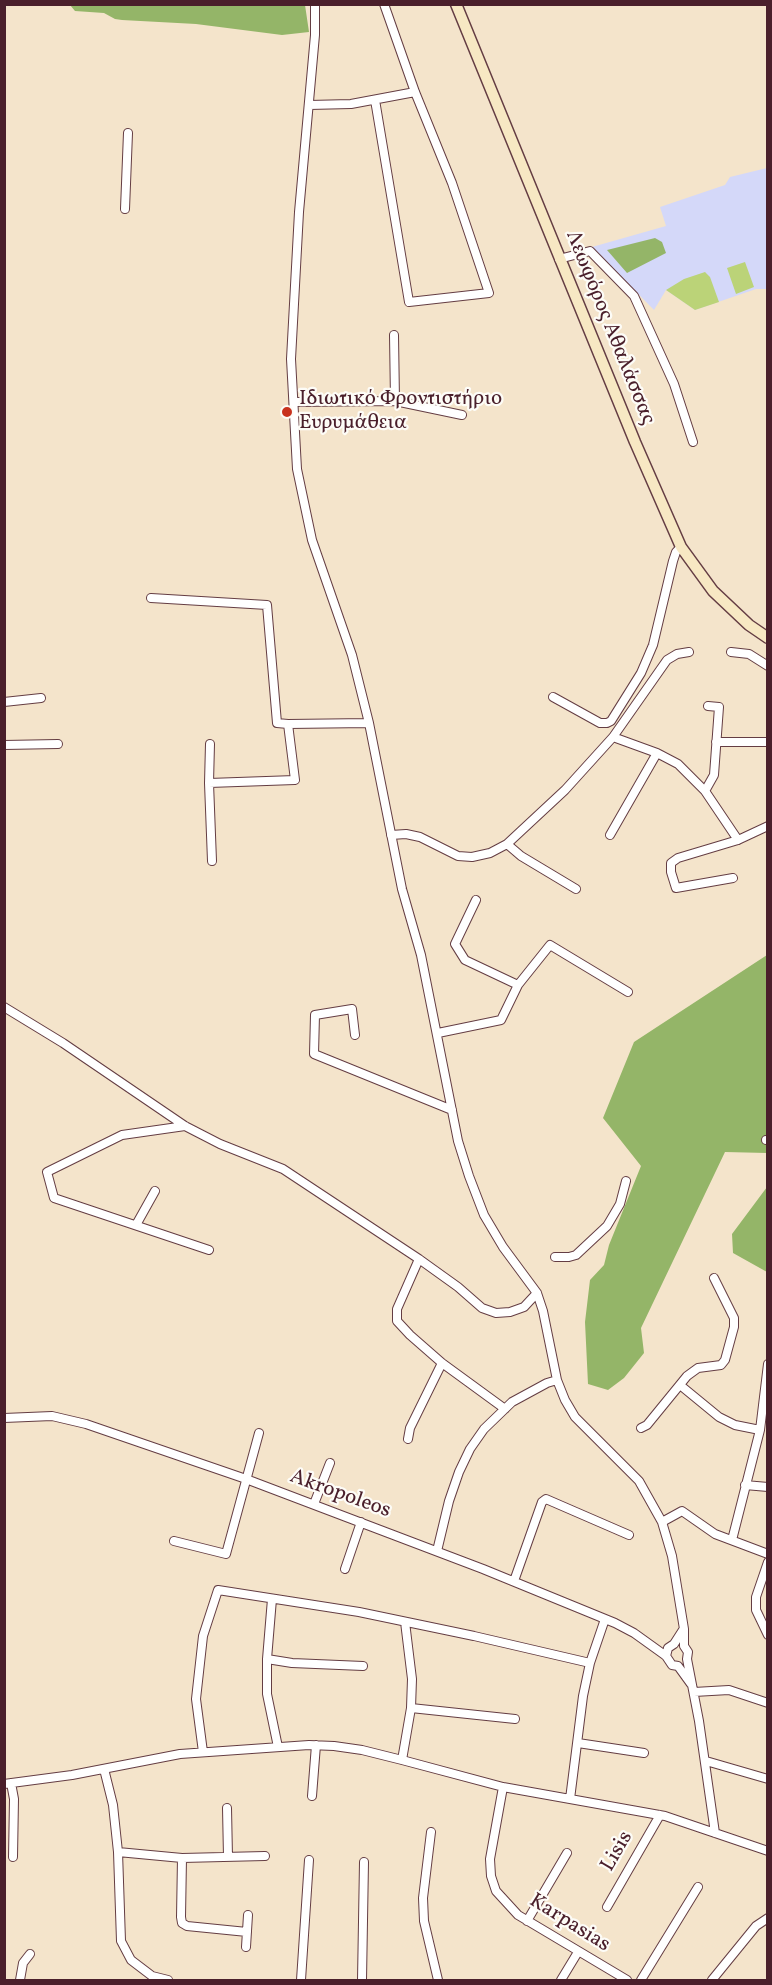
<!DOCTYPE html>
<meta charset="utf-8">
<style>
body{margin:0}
#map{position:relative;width:772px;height:1985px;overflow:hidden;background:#f4e4cb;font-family:Vollkorn,serif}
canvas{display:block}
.frame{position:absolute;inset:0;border:6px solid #4a1f2b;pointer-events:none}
</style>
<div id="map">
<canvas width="772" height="1985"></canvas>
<div class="frame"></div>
</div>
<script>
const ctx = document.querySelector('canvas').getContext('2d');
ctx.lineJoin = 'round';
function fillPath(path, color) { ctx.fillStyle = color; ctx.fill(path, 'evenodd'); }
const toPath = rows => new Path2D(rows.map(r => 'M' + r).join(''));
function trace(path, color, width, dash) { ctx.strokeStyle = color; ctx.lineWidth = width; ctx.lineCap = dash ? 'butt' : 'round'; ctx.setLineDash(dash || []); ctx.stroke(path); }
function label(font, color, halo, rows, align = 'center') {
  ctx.font = font + ' Vollkorn,serif'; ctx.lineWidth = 4.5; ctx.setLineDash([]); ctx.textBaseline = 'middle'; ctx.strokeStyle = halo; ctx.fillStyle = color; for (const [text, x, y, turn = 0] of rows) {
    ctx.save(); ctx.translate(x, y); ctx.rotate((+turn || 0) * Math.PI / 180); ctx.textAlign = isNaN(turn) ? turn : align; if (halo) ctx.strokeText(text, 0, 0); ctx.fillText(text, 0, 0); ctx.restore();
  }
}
fillPath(toPath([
 [767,168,767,289,756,289,695,310,666,290,654,310,592,247,666,226,660,207,725,185,730,177]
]), '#d4d8f9');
fillPath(toPath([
 [745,262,754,287,736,294,727,268],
 [705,272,710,277,719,302,695,310,666,290,684,279]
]), '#bbd378');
fillPath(toPath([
 [70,5,305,5,309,32,282,35,196,24,122,20,115,19,104,13,75,11],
 [655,238,662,242,666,253,627,273,607,250],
 [767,955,767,1153,725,1152,641,1328,644,1353,624,1378,608,1390,588,1384,585,1322,590,1280,604,1265,609,1245,641,1166,603,1118,634,1042],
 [767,1187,767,1272,733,1253,732,1234]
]), '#94b568');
const street = toPath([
 [315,4,315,35,299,212,291,359,297,469,312,540,352,655,369,723,402,889,421,955,458,1141,469,1176,484,1215,503,1247,537,1293,543,1311,557,1380,565,1400,575,1417,639,1481,662,1522,672,1556,684,1629,684,1646,688,1652,687,1659,699,1721,715,1833],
 [375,100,409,302,489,293,452,183,415,92,384,4],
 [309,105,351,104,415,92],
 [125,209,128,133],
 [559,259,590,251,634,296,674,384,693,442],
 [394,335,395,401],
 [294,402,395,401,462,415],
 [151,598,267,605,277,723,288,724,295,780,209,783],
 [731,652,749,654,768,666],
 [553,697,600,723,607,723,611,721,641,673,653,645,673,561,676,552,681,547],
 [4,702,41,698],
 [288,724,369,723],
 [613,737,657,753,678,764,705,791,738,840],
 [716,742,766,742],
 [210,744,209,783,212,861],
 [4,745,58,744],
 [705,791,714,775,719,707,708,706],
 [391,835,406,834,420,837,458,856,472,857,490,853,507,844],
 [610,835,657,753],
 [733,878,676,888,671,872,671,863,678,858,738,840,768,826],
 [576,889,521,856,507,844,565,790,613,737,667,660,677,654,689,652],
 [476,900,455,944,465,960,518,985],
 [4,1007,63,1043,185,1126,220,1144,283,1169,419,1259,458,1287,482,1308,496,1313,510,1312,524,1307,537,1293],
 [438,1033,501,1020,518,985,550,945,628,992],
 [355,1035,352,1009,315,1015,314,1054,452,1110],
 [185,1126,122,1135,47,1172,54,1198,209,1250],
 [766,1140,768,1140],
 [136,1225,155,1191],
 [555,1257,569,1257,576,1255,607,1226,620,1204,626,1181],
 [419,1259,397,1309,397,1321,410,1335,442,1363,505,1409],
 [680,1385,719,1417,735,1425,760,1430],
 [4,1418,52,1416,86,1424,246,1479,483,1569,615,1623,634,1633,666,1656,672,1665,678,1666,691,1684],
 [641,1428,647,1425,687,1376,698,1368,721,1365,725,1360,734,1327,734,1318,714,1278],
 [408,1439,410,1428,442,1363],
 [745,1485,768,1487],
 [314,1504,330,1463],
 [662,1522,682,1511,715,1534,768,1554],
 [732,1540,760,1430,768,1364],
 [174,1541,226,1554,259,1433],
 [437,1551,449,1501,459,1472,470,1449,484,1429,512,1402,547,1383,557,1380],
 [768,1562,756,1597,756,1610,768,1635],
 [345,1569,361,1522],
 [514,1581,542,1502,546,1499,629,1535],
 [272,1599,267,1659,267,1694,278,1747],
 [666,1656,668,1648,674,1644,683,1630],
 [267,1659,292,1663,363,1666],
 [694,1692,729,1690,768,1703],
 [411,1708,515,1719],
 [578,1743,644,1753],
 [203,1752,196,1699,203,1636,218,1590,359,1612,474,1636,590,1663],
 [402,1760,411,1708,412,1679,405,1622],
 [706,1761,768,1779],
 [104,1769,113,1805,118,1852,121,1941,131,1960,152,1976,168,1980],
 [11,1783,14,1799,13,1857],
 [4,1784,72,1775,180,1754,309,1745,334,1746,362,1750,402,1760,503,1787,665,1816,768,1851],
 [503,1787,490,1859,491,1876,496,1891,518,1915,627,1980],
 [312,1796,316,1745],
 [570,1799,583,1696,590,1663,605,1619],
 [227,1808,228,1857],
 [431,1832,423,1898,424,1921,438,1980],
 [118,1852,182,1858,265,1856],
 [182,1858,181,1917,182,1923,187,1926,247,1932],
 [607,1907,660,1815],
 [527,1921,567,1853],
 [246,1947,248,1915],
 [20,1980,23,1963,30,1954],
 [301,1980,309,1860],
 [362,1980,364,1862],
 [561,1980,578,1952],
 [641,1980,698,1887],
 [712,1980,756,1926,768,1918]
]);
const secondary = toPath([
 [456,4,635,442,681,547,713,591,749,625,768,638]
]);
trace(street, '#643d43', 10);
trace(secondary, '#643d43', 13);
trace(street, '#fff', 8);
trace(secondary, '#f7e8c3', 10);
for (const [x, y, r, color] of [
 [287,412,6,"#c8321e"]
]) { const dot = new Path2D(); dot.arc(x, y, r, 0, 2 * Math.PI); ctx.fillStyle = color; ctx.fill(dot); trace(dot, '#fdfcf7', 2); }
label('21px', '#4a1f2b', '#fdfcf7', [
 ["Λεωφόρος Αθαλάσσας",609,328,68],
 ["Akropoleos",340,1495,20],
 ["Lisis",618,1852,-60],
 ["Karpasias",569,1924,32]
]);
label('21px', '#4a1f2b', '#fdfcf7', [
 ["Ιδιωτικό Φροντιστήριο",299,400],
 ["Ευρυμάθεια",299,424]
], 'left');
</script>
